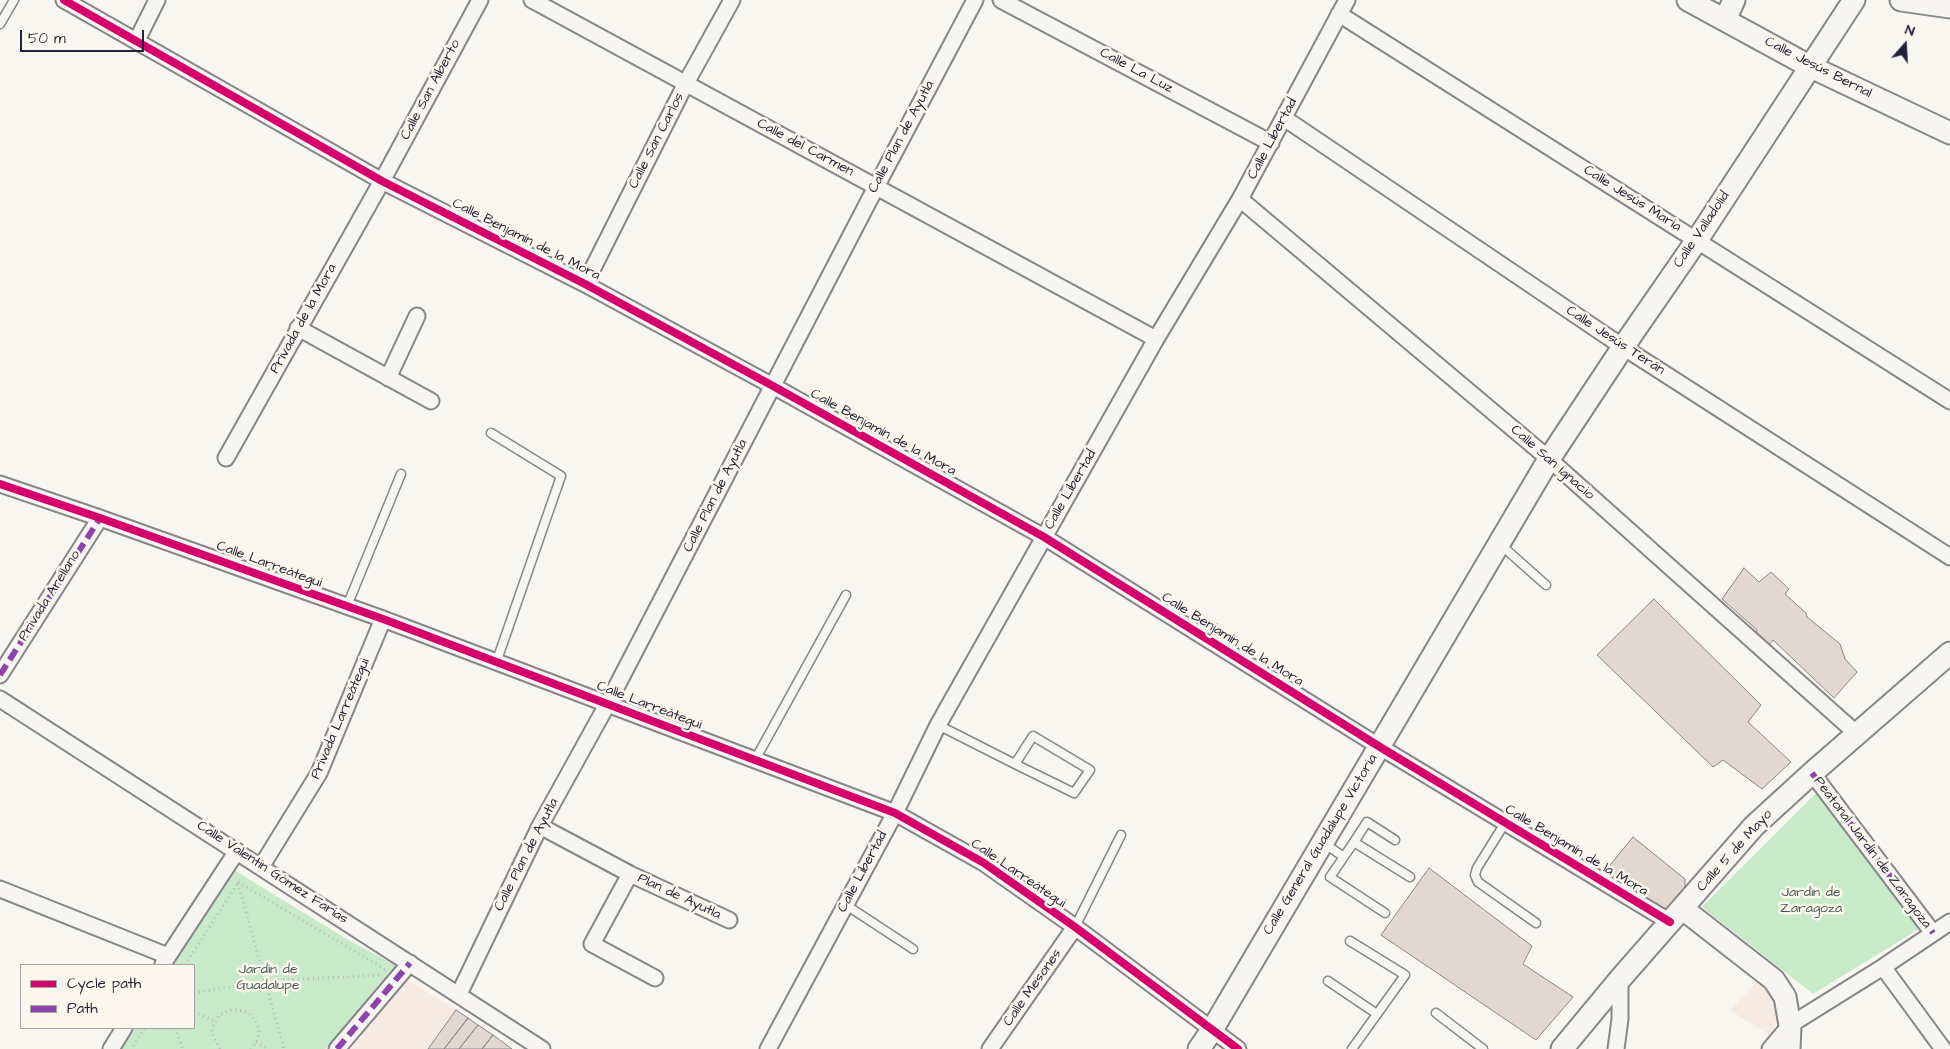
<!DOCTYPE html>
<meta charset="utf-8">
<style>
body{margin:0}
#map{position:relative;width:1950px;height:1049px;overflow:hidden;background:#f8f6f0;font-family:"Architects Daughter",sans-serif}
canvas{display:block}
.legend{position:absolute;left:20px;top:964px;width:175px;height:65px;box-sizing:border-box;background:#fbf7ec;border:1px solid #a4a2a5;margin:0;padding:6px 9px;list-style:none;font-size:15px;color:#22223b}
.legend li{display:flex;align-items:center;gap:10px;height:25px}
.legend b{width:25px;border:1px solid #a4a2a5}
.north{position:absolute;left:1880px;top:20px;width:50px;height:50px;-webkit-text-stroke:4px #fbf7ec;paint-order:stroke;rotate:19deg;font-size:14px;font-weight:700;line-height:20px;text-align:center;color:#22223b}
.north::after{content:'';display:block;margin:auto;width:18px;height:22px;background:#22223b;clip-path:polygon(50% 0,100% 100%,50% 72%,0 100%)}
.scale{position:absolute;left:20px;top:30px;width:124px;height:22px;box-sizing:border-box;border:2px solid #22223b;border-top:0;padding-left:6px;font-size:15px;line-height:18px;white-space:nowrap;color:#22223b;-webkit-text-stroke:4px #fbf7ec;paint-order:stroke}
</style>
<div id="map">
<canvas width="1950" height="1049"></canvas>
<ul class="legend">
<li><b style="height:6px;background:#d6006c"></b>Cycle path</li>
<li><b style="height:6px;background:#8e44ad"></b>Path</li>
</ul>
<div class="north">N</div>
<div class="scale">50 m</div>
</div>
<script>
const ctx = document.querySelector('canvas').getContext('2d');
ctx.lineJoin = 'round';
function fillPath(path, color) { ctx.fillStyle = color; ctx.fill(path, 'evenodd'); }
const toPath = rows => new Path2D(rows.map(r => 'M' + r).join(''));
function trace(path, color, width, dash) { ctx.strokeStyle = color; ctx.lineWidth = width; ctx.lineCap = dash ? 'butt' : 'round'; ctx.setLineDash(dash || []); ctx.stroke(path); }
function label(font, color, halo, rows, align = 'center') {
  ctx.font = font + ' "Architects Daughter",sans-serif'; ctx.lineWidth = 5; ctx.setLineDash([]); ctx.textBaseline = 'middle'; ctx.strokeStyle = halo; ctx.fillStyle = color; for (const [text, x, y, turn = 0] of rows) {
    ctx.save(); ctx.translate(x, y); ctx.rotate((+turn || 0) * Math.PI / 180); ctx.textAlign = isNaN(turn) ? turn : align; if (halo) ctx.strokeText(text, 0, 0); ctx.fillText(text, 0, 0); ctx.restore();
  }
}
fillPath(toPath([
 [407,979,456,1010,428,1049,351,1049],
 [1756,983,1779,994,1779,1020,1769,1035,1730,1010]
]), '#f7ebe1');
fillPath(toPath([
 [1817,792,1924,926,1813,994,1702,907],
 [234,870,345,938,395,965,325,1049,121,1049,134,1028,194,1028,194,965,174,965]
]), '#c8eac8');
const building = toPath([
 [1744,568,1759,582,1771,572,1789,589,1785,594,1806,613,1807,617,1840,644,1845,659,1857,672,1834,698,1773,640,1769,645,1755,635,1757,630,1722,599,1744,568],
 [1654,599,1761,705,1748,722,1791,762,1762,789,1723,760,1713,767,1597,655,1654,599],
 [1633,837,1685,879,1685,891,1668,909,1646,904,1602,875,1633,837],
 [1429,868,1532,946,1523,964,1573,997,1536,1040,1381,935,1429,868],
 [456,1010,468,1018,444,1049,428,1049,456,1010],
 [468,1018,478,1025,459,1049,444,1049,468,1018],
 [478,1025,493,1035,482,1049,459,1049,478,1025],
 [493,1035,512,1049,482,1049,493,1035]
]);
fillPath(building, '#e3d7d1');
trace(building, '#878688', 1);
const lane = toPath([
 [0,24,14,0],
 [491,433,561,476,496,663],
 [1501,545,1546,585],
 [347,606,401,474],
 [938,725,1015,764,1074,793,1090,770,1033,736,1015,764],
 [755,760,846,595],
 [1505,823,1477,868,1475,875,1478,882,1536,923],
 [1354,842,1367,822,1395,840],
 [1325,844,1344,857],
 [846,905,913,949],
 [1385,913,1330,877,1354,842,1410,877],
 [1075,927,1121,835],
 [1350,941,1405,975,1352,1049],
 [1328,981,1377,1014],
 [1436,1013,1483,1049]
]);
const street = toPath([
 [64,0,382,181,585,284,773,386,1044,537,1380,747,1670,922],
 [532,0,1156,339],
 [1001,0,1271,143],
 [1339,14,1950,401],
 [137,40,157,0],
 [1284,118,1623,347,1950,557],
 [1240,199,1549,459,1857,734],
 [585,284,686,83,732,0],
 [298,328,431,401],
 [388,378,417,316],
 [226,458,382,181,480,0],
 [0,484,100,518,383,619,895,813,984,863,1075,927,1238,1049],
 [0,675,100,518],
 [0,699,542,1049],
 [1812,773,1933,933],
 [540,826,630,874,729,920],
 [261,867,319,773,383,619],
 [630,874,592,944,655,978],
 [0,889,168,956],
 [163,964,237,851],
 [1883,967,1943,1049],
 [459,994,540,826,608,703,876,187,975,0],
 [111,1049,124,1028],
 [337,1049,410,963],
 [768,1049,895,813,938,725,1156,339,1240,199,1347,0],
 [990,1049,1075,927],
 [1616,1049,1620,1019,1620,979],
 [1770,1049,1790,1025,1883,967,1950,922]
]);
const secondary = toPath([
 [1688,0,1809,66,1950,133],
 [1901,0,1950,7],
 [1725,20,1734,0],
 [1683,909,1774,980,1785,997,1790,1025,1789,1049],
 [1199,1049,1212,1030,1549,459,1623,347,1697,240,1854,0],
 [1562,1049,1620,979,1754,826,1812,773,1950,653]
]);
trace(lane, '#878688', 11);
trace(street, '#878688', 19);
trace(secondary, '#878688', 25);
trace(toPath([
 [238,882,386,970],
 [238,883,284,1049],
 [185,965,238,883],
 [194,993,265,981,380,975],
 [194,1012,215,1021],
 [175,1028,183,1049],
 [256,1042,269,1049],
 [133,1046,145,1028],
 [220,1049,213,1036,212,1029,219,1015,233,1009,247,1012,253,1017,257,1024,259,1031,258,1039,251,1049]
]), '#bcbab9', 3, [1, 4]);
trace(lane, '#f6f5f1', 8);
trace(street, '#f6f5f1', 15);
trace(secondary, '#f6f5f1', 21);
trace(toPath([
 [0,675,100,518],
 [1812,773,1933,933],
 [337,1049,410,963]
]), '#8e44ad', 6, [12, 6]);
trace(toPath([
 [64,0,382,181,585,284,773,386,1044,537,1380,747,1670,922],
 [0,484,100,518,383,619,895,813,984,863,1075,927,1238,1049]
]), '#d6006c', 8);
label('14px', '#22223b', '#fbf7ec', [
 ["Calle Jesús Bernal",1818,68,27],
 ["Calle La Luz",1136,71,28],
 ["Calle San Alberto",431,90,-62],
 ["Calle Plan de Ayutla",902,137,-62],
 ["Calle Libertad",1273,139,-62],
 ["Calle San Carlos",657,141,-63],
 ["Calle del Carmen",805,148,28],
 ["Calle Jesús María",1632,199,32],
 ["Calle Valladolid",1702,230,-56],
 ["Calle Benjamín de la Mora",526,240,27],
 ["Privada de la Mora",304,319,-61],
 ["Calle Jesús Terán",1615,341,33],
 ["Calle Benjamín de la Mora",883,433,29],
 ["Calle San Ignacio",1552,463,41],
 ["Calle Libertad",1071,490,-60],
 ["Calle Plan de Ayutla",716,496,-63],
 ["Calle Larreátegui",269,565,20],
 ["Privada Arellano",50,596,-58],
 ["Calle Benjamín de la Mora",1232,640,32],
 ["Calle Larreátegui",649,706,21],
 ["Privada Larreátegui",341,719,-67],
 ["Calle General Guadalupe Victoria",1321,845,-59],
 ["Calle Benjamín de la Mora",1576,851,31],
 ["Calle 5 de Mayo",1735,851,-48],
 ["Peatonal Jardín de Zaragoza",1872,853,53],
 ["Calle Plan de Ayutla",527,855,-63],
 ["Calle Libertad",863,872,-62],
 ["Calle Valentín Gómez Farías",272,873,33],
 ["Calle Larreátegui",1018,874,34],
 ["Plan de Ayutla",679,897,25],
 ["Calle Mesones",1033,988,-55]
]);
label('14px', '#485b5c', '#fbf7ec', [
 ["Jardin de",1811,893],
 ["Zaragoza",1811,909],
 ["Jardín de",268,970],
 ["Guadalupe",268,986]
]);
</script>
